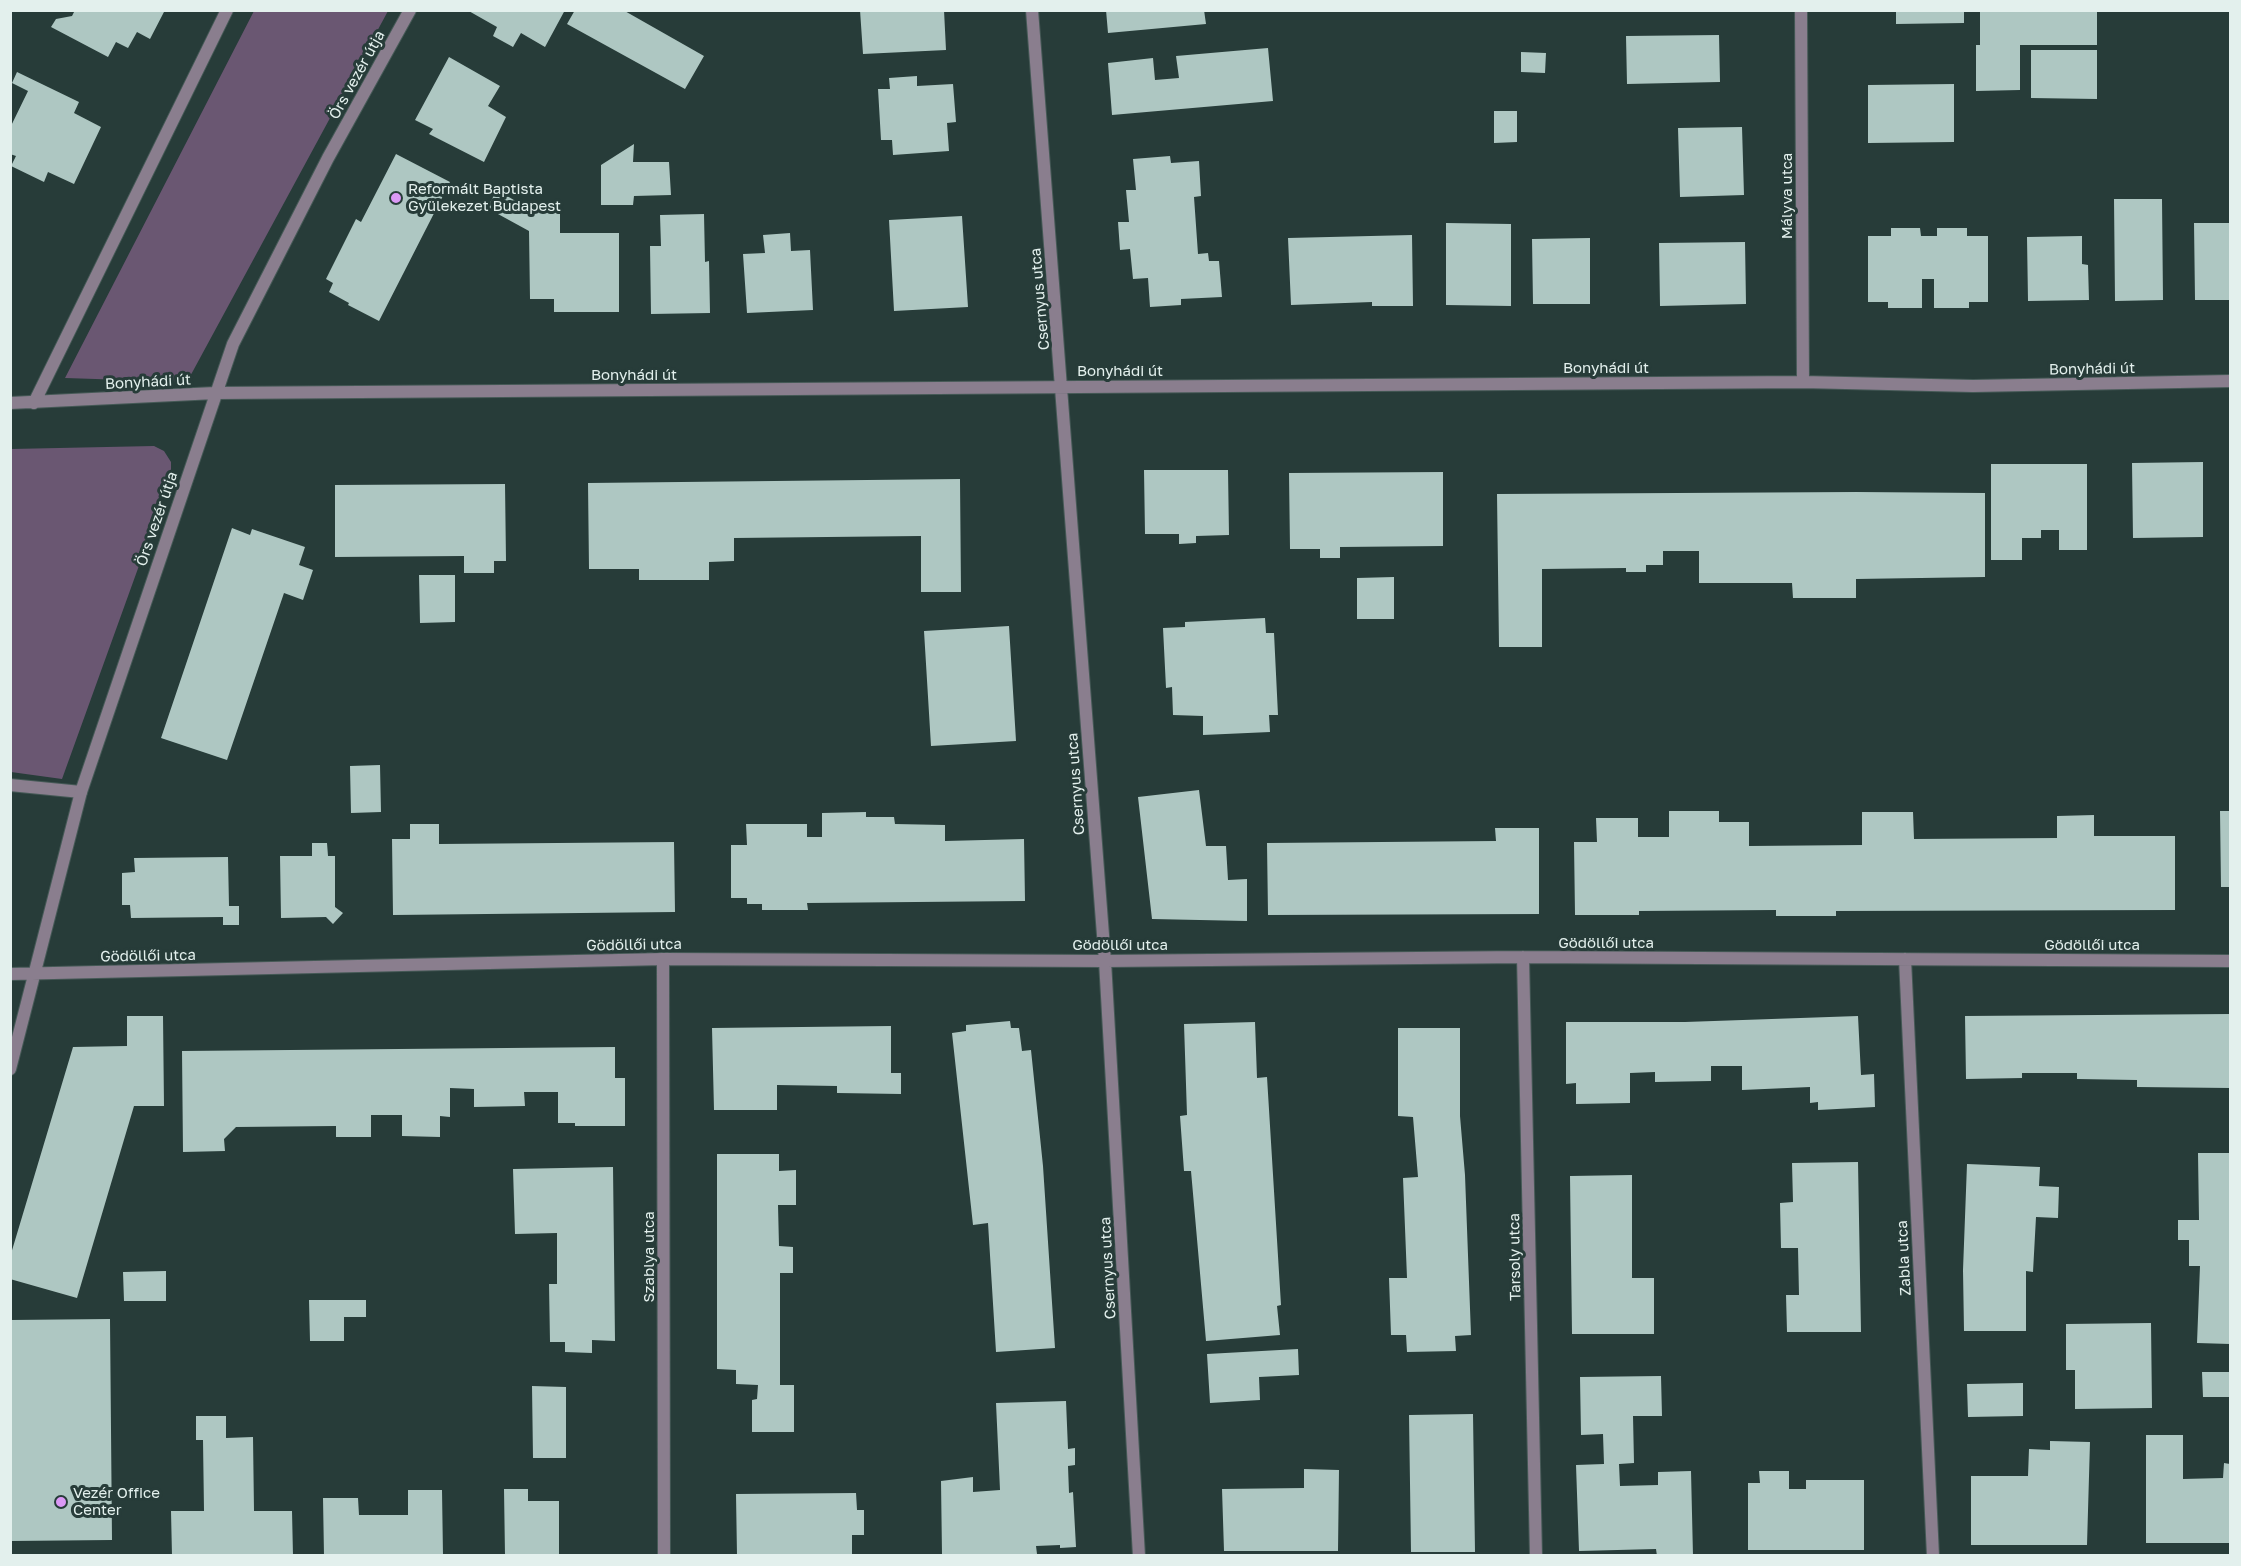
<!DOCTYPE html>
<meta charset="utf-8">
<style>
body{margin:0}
#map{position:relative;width:2241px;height:1566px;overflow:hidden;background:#273c39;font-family:"Golos Text",sans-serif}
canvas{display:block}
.frame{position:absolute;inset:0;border:12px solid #e3f0ed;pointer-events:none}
</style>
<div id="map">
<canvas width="2241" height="1566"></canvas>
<div class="frame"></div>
</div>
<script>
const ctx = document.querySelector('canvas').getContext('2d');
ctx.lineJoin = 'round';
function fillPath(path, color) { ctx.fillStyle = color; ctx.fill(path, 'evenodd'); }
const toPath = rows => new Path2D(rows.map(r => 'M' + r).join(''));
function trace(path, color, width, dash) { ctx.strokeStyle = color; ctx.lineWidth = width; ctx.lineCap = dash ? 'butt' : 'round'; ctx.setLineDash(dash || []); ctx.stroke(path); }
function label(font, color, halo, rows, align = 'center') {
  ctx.font = font + ' "Golos Text",sans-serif'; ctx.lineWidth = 6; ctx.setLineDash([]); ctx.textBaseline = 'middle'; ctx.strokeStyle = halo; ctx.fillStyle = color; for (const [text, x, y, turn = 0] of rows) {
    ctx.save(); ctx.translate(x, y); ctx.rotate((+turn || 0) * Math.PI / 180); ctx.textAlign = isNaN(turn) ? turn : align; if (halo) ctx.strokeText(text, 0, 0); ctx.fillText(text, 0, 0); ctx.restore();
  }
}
fillPath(toPath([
 [254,11,388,11,187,382,65,378],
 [154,446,164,451,171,462,171,477,62,779,11,772,11,449]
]), '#6a5772');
fillPath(toPath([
 [75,10,165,10,150,39,137,32,128,48,116,42,108,57,51,27,56,19,72,16],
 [467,10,565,10,545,47,521,33,513,47,493,36,497,27],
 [575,10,623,10,704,56,685,89,567,24],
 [860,10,944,10,946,50,863,54],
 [1106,10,1204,10,1206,24,1108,33],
 [1896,10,1964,10,1964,23,1896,24],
 [1980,10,2097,10,2097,45,2020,45,2020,90,1976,91,1976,45,1980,45],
 [1719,35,1720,82,1627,84,1626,36],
 [1268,48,1273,101,1112,115,1108,63,1153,58,1155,80,1179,78,1176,56],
 [2031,50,2097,50,2097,99,2031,98],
 [1521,52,1546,53,1545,73,1521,72],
 [449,57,500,86,488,106,506,117,484,162,429,134,433,129,415,120],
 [17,72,79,102,74,113,101,127,74,184,48,172,44,182,11,166,16,156,10,154,10,128,28,91,12,83],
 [917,76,917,86,953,84,956,122,947,123,949,151,893,155,892,140,881,140,878,89,890,89,889,78],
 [1954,84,1954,142,1868,143,1868,85],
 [1494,111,1517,111,1517,142,1494,143],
 [1742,127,1744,195,1680,197,1678,128],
 [634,144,633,162,669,162,671,195,634,196,633,205,601,205,601,165],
 [396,154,450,182,379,321,348,305,349,303,329,292,333,283,326,279,356,219,361,222],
 [1170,156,1171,163,1199,161,1201,196,1194,197,1198,254,1208,253,1209,261,1219,261,1222,297,1181,299,1181,305,1150,307,1148,278,1133,279,1130,249,1120,250,1118,222,1129,222,1126,190,1136,190,1133,159],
 [497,190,529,209,560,209,560,233,619,233,619,312,554,312,554,299,530,299,529,231,487,208],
 [2114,199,2162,199,2163,300,2115,301],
 [704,214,705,262,709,261,710,313,651,314,650,246,661,246,660,215],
 [962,216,968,307,894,311,889,220],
 [1446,223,1511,224,1511,306,1446,305],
 [2194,223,2230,223,2230,300,2195,300],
 [1891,228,1920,228,1921,236,1937,236,1937,228,1967,228,1967,236,1988,236,1988,302,1969,302,1969,308,1934,308,1934,279,1922,279,1922,308,1888,308,1888,302,1868,302,1868,236,1891,236],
 [790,233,791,251,810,250,813,310,747,313,743,254,765,253,763,235],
 [1412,235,1413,306,1372,306,1372,302,1291,305,1288,238],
 [2082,236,2082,264,2088,265,2089,300,2028,301,2027,237],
 [1590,238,1590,304,1533,304,1532,239],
 [1745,242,1746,304,1660,306,1659,243],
 [2203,462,2203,537,2133,538,2132,463],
 [1991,464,2087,464,2087,550,2059,550,2059,530,2041,530,2041,538,2022,538,2022,560,1991,560],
 [1144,470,1228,470,1229,535,1196,536,1196,543,1179,544,1179,534,1145,534],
 [1443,472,1443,546,1340,547,1340,558,1320,558,1320,549,1290,549,1289,473],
 [960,479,961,592,921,592,921,536,734,538,734,561,709,562,709,580,639,580,639,569,589,569,588,483],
 [505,484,506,561,494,561,494,573,464,573,464,556,335,557,335,485],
 [1856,492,1985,493,1985,577,1856,579,1856,598,1793,598,1792,583,1699,583,1699,551,1663,551,1663,565,1646,565,1646,572,1626,572,1626,568,1542,569,1542,647,1499,647,1497,494],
 [232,528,250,535,252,529,305,547,299,565,313,570,303,600,284,593,227,760,161,738],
 [419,575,455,575,455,622,420,623],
 [1394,577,1394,619,1357,619,1357,578],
 [1265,618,1266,633,1274,633,1278,715,1269,715,1270,732,1203,735,1203,716,1173,715,1172,687,1166,688,1163,628,1185,627,1185,622],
 [1009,626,1016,741,931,746,924,631],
 [380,765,381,812,351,813,350,766],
 [1199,790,1206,846,1226,846,1228,880,1247,879,1247,921,1152,919,1138,797],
 [1669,811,1719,811,1719,822,1749,822,1749,846,1862,845,1862,812,1913,812,1914,839,2057,838,2057,816,2094,815,2094,836,2175,836,2175,910,1836,911,1836,916,1776,916,1776,910,1639,911,1639,915,1575,915,1574,842,1597,842,1596,818,1638,818,1638,837,1669,837],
 [2220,811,2230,811,2230,887,2221,887],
 [866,812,866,817,894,817,895,824,945,825,945,841,1024,839,1025,901,807,903,808,910,762,910,762,904,747,904,747,898,731,898,731,845,747,845,746,824,807,824,807,837,822,837,822,813],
 [410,824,439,824,439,844,674,842,675,912,393,915,392,839,410,839],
 [1495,828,1539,828,1539,914,1268,915,1267,843,1496,841],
 [312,843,327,843,328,856,335,856,335,907,343,913,333,924,326,917,281,918,280,856,312,856],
 [228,857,229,906,239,906,239,925,223,925,223,917,131,918,130,905,122,905,122,873,135,872,134,858],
 [2230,1014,2230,1088,2137,1087,2137,1080,2077,1079,2077,1073,2022,1073,2022,1078,1966,1079,1965,1016],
 [127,1016,163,1016,164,1106,134,1106,77,1298,10,1279,10,1257,73,1047,127,1046],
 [1858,1016,1861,1075,1874,1074,1875,1107,1818,1110,1818,1102,1810,1103,1810,1087,1742,1090,1742,1066,1711,1066,1711,1081,1655,1082,1655,1072,1630,1073,1630,1103,1576,1104,1576,1083,1566,1084,1566,1022,1685,1022],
 [1010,1021,1011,1028,1019,1028,1022,1051,1031,1050,1043,1166,1055,1348,996,1352,988,1223,973,1225,952,1033,966,1031,966,1025],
 [1255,1022,1257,1078,1267,1077,1281,1305,1277,1306,1280,1335,1206,1341,1191,1171,1184,1171,1180,1116,1187,1115,1184,1024],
 [891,1026,891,1073,901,1073,901,1094,837,1093,837,1086,777,1085,777,1110,714,1110,712,1028],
 [1398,1028,1460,1028,1460,1116,1465,1175,1471,1335,1455,1336,1456,1351,1407,1352,1406,1335,1391,1335,1389,1278,1407,1278,1403,1178,1418,1177,1413,1117,1398,1116],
 [615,1047,615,1078,625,1078,625,1126,575,1126,575,1123,558,1123,558,1092,524,1092,525,1106,474,1107,474,1089,450,1088,450,1117,440,1116,440,1137,402,1136,402,1115,371,1115,371,1137,336,1137,336,1126,236,1127,224,1139,225,1151,183,1152,182,1051],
 [2198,1153,2230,1153,2230,1344,2197,1343,2200,1266,2189,1266,2189,1240,2178,1240,2178,1220,2199,1220],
 [717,1154,779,1154,779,1171,796,1170,796,1205,778,1205,779,1246,793,1247,793,1273,780,1273,780,1385,794,1385,794,1432,752,1432,752,1400,757,1399,758,1385,736,1384,736,1370,717,1369],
 [1858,1162,1861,1332,1787,1332,1786,1295,1799,1295,1798,1248,1781,1248,1780,1203,1793,1202,1792,1163],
 [1967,1164,2040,1167,2039,1186,2059,1187,2058,1218,2036,1217,2033,1272,2026,1271,2026,1331,1964,1331,1963,1270],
 [613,1167,615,1341,592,1340,592,1353,565,1352,565,1342,550,1342,549,1284,557,1284,557,1233,515,1234,513,1169],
 [1632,1175,1632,1278,1654,1278,1654,1334,1572,1334,1570,1176],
 [166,1271,166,1301,124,1301,123,1272],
 [309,1300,366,1300,366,1317,344,1317,344,1341,310,1341],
 [110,1319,112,1540,10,1541,10,1320],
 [2151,1323,2152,1408,2075,1409,2075,1370,2066,1370,2066,1324],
 [1298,1349,1299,1375,1259,1377,1260,1400,1210,1403,1207,1354],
 [2202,1372,2230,1372,2230,1397,2203,1397],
 [1661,1376,1662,1416,1633,1416,1634,1463,1619,1464,1620,1486,1658,1485,1658,1472,1691,1471,1693,1556,1657,1556,1656,1549,1579,1551,1576,1465,1604,1464,1603,1434,1581,1435,1580,1377],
 [2023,1383,2023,1416,1968,1417,1967,1384],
 [532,1386,566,1387,566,1458,533,1458],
 [1066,1401,1068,1449,1075,1448,1075,1465,1068,1466,1069,1493,1073,1492,1076,1547,1060,1548,1060,1545,1036,1546,1037,1554,942,1555,941,1481,973,1477,973,1492,1000,1490,996,1403],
 [1473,1414,1475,1552,1411,1552,1409,1415],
 [196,1416,226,1416,226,1438,253,1437,254,1511,292,1511,293,1556,172,1556,171,1511,204,1511,203,1440,196,1440],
 [2146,1435,2183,1435,2183,1479,2223,1478,2224,1463,2230,1464,2230,1543,2146,1543],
 [2050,1441,2090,1442,2087,1545,1971,1545,1971,1476,2028,1476,2029,1449,2050,1450],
 [1304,1469,1339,1470,1338,1551,1224,1551,1222,1489,1304,1488],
 [1759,1471,1789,1471,1789,1489,1806,1489,1806,1480,1864,1480,1864,1550,1748,1550,1748,1483,1760,1483],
 [504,1489,528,1489,528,1501,559,1501,559,1556,505,1556],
 [408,1490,442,1490,443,1556,324,1556,323,1498,358,1498,359,1515,408,1515],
 [856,1493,857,1510,864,1510,864,1535,852,1535,852,1556,737,1556,736,1494]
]), '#aec7c2');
const service = toPath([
 [10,785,81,792]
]);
const minor = toPath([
 [1032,10,1105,961,1139,1556],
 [1801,10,1803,382],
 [10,403,215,393,1803,382,1973,386,2230,381],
 [34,403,227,10],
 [1523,957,1536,1556],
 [663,959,664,1556],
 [1905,959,1933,1556],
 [10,974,663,959,1105,961,1523,957,2230,961],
 [10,1069,81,792,233,344,328,158,410,10]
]);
trace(service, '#455956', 14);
trace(minor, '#455956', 14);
trace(service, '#8a7e8e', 12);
trace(minor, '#8a7e8e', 12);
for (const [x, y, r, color] of [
 [396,198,6,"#db99f5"],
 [61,1502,6,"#db99f5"]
]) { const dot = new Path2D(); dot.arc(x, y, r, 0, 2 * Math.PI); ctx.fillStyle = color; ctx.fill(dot); trace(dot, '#273c39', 2); }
label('15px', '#e3f0ed', '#273c39', [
 ["Örs vezér útja",357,75,-61],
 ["Mályva utca",1787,196,-90],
 ["Csernyus utca",1040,299,-95],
 ["Bonyhádi út",1606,368],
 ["Bonyhádi út",2092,369,-1],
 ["Bonyhádi út",1120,371],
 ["Bonyhádi út",634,375],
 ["Bonyhádi út",148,382,-3],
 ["Örs vezér útja",157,519,-71],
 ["Csernyus utca",1076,784,-94],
 ["Gödöllői utca",1606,943],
 ["Gödöllői utca",634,945,-1],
 ["Gödöllői utca",1120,945],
 ["Gödöllői utca",2092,945],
 ["Gödöllői utca",148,956,-1],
 ["Szablya utca",649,1257,-90],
 ["Tarsoly utca",1515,1257,-91],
 ["Zabla utca",1904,1258,-93],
 ["Csernyus utca",1108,1268,-93]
]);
label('15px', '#e3f0ed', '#273c39', [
 ["Reformált Baptista",408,189],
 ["Gyülekezet Budapest",408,206],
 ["Vezér Office",73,1493],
 ["Center",73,1510]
], 'left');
</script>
